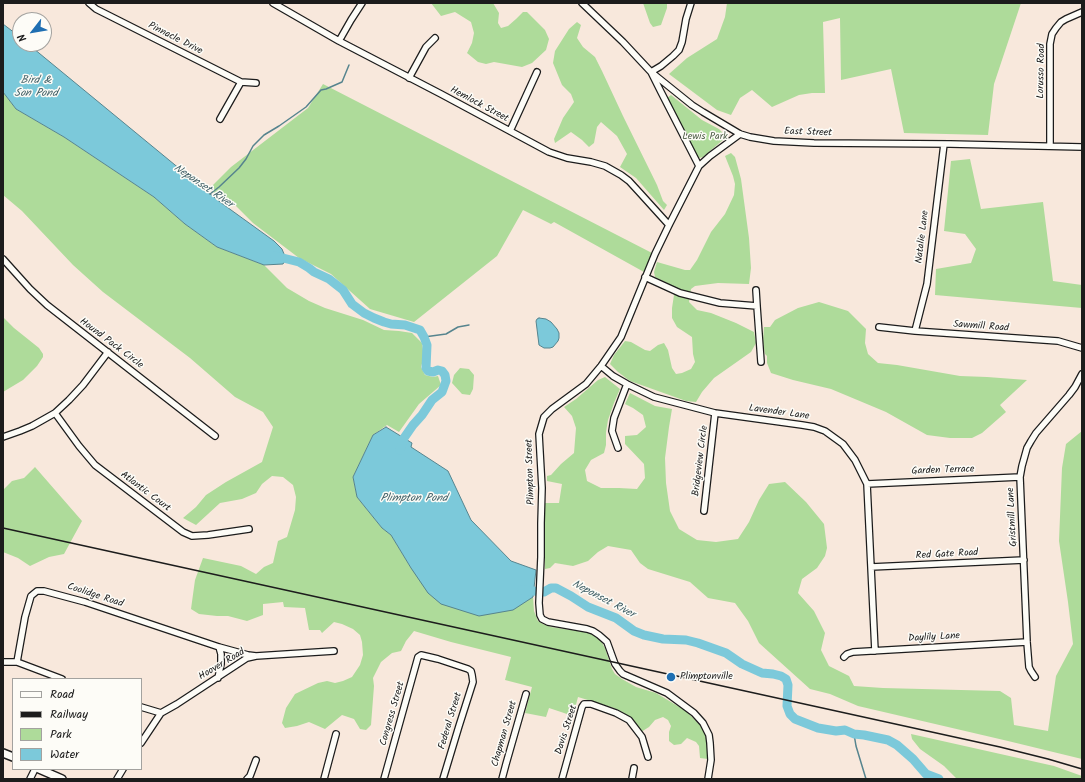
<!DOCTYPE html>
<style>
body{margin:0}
#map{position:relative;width:1085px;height:782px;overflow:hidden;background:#f8e8dc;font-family:Kalam,sans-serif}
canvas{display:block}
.frame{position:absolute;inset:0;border:4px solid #1c1c1c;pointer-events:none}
.legend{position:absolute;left:12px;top:678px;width:130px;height:92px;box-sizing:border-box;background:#fdfcf7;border:1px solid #a3a29f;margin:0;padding:5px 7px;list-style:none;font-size:12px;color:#1c1c1c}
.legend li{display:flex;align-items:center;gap:8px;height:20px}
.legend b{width:20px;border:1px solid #a3a29f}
.north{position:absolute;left:12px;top:12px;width:40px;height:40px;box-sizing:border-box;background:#fdfcf7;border:1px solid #a3a29f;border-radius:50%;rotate:239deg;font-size:11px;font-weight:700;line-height:16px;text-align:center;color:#1c1c1c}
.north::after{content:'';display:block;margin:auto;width:14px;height:18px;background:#1f6fb2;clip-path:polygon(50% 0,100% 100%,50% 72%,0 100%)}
</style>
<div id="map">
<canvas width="1085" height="782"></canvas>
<div class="frame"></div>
<ul class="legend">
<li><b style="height:5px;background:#fdfcf7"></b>Road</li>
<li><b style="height:5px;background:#1c1c1c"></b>Railway</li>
<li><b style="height:11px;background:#aedb9a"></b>Park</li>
<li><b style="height:11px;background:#7cc9da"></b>Water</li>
</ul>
<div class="north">N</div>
</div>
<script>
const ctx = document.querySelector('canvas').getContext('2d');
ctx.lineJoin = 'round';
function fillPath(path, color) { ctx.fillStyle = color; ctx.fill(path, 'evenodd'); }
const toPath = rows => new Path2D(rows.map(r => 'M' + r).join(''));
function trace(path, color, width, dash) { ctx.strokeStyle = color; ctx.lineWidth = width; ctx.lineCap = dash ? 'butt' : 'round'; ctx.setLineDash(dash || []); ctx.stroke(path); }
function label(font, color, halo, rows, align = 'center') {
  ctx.font = font + ' Kalam,sans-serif'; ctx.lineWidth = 3; ctx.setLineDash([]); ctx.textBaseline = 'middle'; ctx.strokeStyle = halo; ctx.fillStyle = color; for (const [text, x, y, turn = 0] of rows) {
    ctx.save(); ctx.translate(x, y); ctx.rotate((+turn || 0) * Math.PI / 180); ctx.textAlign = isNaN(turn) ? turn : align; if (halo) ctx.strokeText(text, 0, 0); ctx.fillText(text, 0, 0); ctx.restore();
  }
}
fillPath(toPath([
 [431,3,493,3,499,13,498,23,501,28,508,26,516,19,523,12,527,12,545,30,549,39,546,50,532,63,522,67,494,62,486,64,478,62,467,53,472,43,474,33,471,22,455,12,441,16],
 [643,3,667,3,667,8,661,25,653,27,650,23],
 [727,3,1021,3,994,84,988,135,904,133,891,69,841,80,840,18,823,22,825,93,812,93,799,95,772,107,752,90,740,98,731,115,717,110,669,74,687,58,717,39,725,17],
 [577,22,581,25,577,38,583,47,595,57,602,71,623,116,657,185,663,201,667,205,664,210,636,178,620,167,627,154,617,136,601,122,597,127,594,143,589,147,582,140,571,132,555,143,554,139,563,118,574,102,571,94,562,85,553,63,555,51,569,29],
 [323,84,652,253,644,272,554,222,551,224,523,210,497,256,414,322,370,309,331,274,299,258,253,223,234,204,225,197,217,196,210,188,231,167,308,108],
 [3,92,16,109,64,137,154,197,185,224,217,247,264,265,287,288,309,301,325,308,363,320,384,330,399,331,412,333,422,343,424,357,421,367,425,375,433,377,438,376,441,385,419,404,399,432,387,425,373,435,353,477,357,497,365,507,382,528,391,535,411,568,528,600,533,597,534,611,538,621,543,624,551,627,590,633,600,639,605,648,612,669,615,674,622,679,636,687,656,693,686,711,700,725,705,734,708,746,708,759,700,758,699,746,696,742,687,738,681,744,674,745,669,741,669,732,671,726,668,720,663,717,655,720,649,727,641,732,635,723,624,713,614,708,578,697,573,716,549,708,546,717,525,713,532,687,505,680,511,657,451,642,414,631,406,641,401,651,392,653,381,662,373,678,374,686,371,725,366,730,360,729,354,719,342,715,325,729,309,722,297,726,285,728,282,723,286,708,295,694,318,683,327,681,335,683,343,681,352,677,360,665,363,655,362,642,360,635,353,629,342,624,334,622,322,633,320,630,309,630,305,608,284,607,283,602,263,604,263,615,247,621,228,616,217,616,199,614,191,609,195,580,203,558,241,566,256,574,264,567,273,563,278,541,287,537,295,510,296,497,293,485,283,477,272,476,262,484,256,493,242,499,220,503,196,525,183,518,196,507,206,495,226,482,262,462,273,427,263,412,235,397,190,358,103,292,73,265,22,211,3,195],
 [671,95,702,120,719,129,722,132,724,139,703,157,699,158,697,155,670,105,667,98],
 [731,153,735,157,741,179,749,238,751,268,749,284,718,283,695,286,691,289,689,302,697,310,711,313,736,323,754,332,756,343,751,352,714,378,702,392,696,402,686,401,630,381,618,372,610,364,614,355,625,341,631,342,645,350,650,351,658,345,664,343,668,350,672,368,676,374,682,373,691,369,695,362,693,354,692,337,677,327,672,318,672,308,674,295,671,285,655,277,654,272,657,262,685,270,690,270,697,260,711,232,725,214,734,195,735,184,733,176,725,156],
 [970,159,981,209,1043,202,1053,281,1082,285,1082,308,935,295,936,269,971,263,976,249,965,234,944,231,951,161],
 [819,302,848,311,866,329,865,343,868,354,878,363,897,365,960,376,987,377,1027,380,1000,405,1006,412,982,433,972,438,950,438,927,435,886,412,831,389,793,380,771,373,767,363,767,356,765,354,763,342,764,327,770,327,775,320,798,308],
 [3,317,14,328,39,348,43,354,43,357,37,366,23,380,3,392],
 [460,368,469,369,474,375,473,389,470,395,462,394,452,383,454,375],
 [605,377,620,389,614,403,608,420,606,432,606,445,604,453,591,460,585,470,587,481,601,488,619,488,637,489,645,478,644,464,625,444,625,436,637,435,646,427,643,415,633,408,625,404,630,393,655,406,672,409,669,427,665,458,666,483,670,511,679,529,697,540,716,542,738,539,749,522,759,500,769,484,785,482,806,502,824,524,827,548,825,556,817,568,802,579,798,593,814,611,825,633,821,650,829,666,849,676,854,686,883,688,1000,691,1011,698,1014,725,1048,731,1056,676,1073,644,1068,602,1059,541,1062,468,1066,444,1082,431,1082,759,1008,741,858,706,830,694,810,689,759,643,748,621,735,603,708,598,690,582,648,569,640,563,631,550,608,546,598,552,588,561,573,566,555,563,550,568,545,569,544,533,545,503,559,503,562,484,547,481,547,476,551,475,561,464,574,453,576,428,572,416,564,407,576,399,598,380],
 [35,467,82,521,64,554,49,557,30,566,18,558,3,552,3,490,12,481,24,478],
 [911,734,1054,766,1082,776,1082,779,957,779,944,766,920,749,912,739]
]), '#aedb9a');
const water = toPath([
 [3,24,20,37,20,44,28,44,220,202,274,241,282,249,286,259,283,264,264,265,217,247,185,224,154,197,64,137,16,109,3,92,3,24],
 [539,318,546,319,551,322,557,329,559,333,559,338,558,341,553,347,550,348,544,348,539,345,536,321,537,319,539,318],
 [386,427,412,443,411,447,448,471,471,520,511,561,536,570,533,597,513,610,479,616,441,604,428,593,411,568,391,535,382,528,365,507,357,497,353,477,373,435,386,427]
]);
fillPath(water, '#7cc9da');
trace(water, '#56848e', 1);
trace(toPath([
 [210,194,219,187,239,168,246,159,253,146,264,135,279,126,306,107,321,90,326,89,342,82,349,65],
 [424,337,446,334,458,327,469,325],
 [854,734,856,746,866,779]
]), '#56848e', 1.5);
trace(toPath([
 [275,256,299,262,309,268,314,272,329,279,343,290,352,304,364,313,374,318,384,322,391,324,405,325,420,330,424,337,427,345,426,368,428,371,433,372,438,370,442,371,445,375,446,381,442,392,432,400,422,415,413,425,404,438,400,450],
 [522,590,544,592,551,588,556,588,571,596,588,607,616,618,634,631,644,635,663,639,686,640,698,643,726,653,742,664,762,673,773,674,781,676,786,679,788,685,787,706,790,714,795,719,818,728,836,731,845,730,854,734,864,735,888,740,897,745,913,759,926,774,939,779]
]), '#7cc9da', 9);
const minor = toPath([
 [89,3,96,9,241,82,256,83],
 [273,3,339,41,441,94,549,152,567,158,591,162,605,166,621,175,629,181,640,193,669,225],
 [582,3,623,42,651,72,692,105,703,112,740,134,750,137,774,141,814,143,950,144,1082,147],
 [691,3,686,19,682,42,679,50,673,56,661,66,651,72,661,92,699,166],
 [339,41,351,20,362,3],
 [409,78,426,47,435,38],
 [220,119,241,82],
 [510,131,537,72],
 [1050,146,1050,44,1052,34,1056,28,1061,22,1066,19,1082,12],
 [3,259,30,289,47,305,215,436],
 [645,277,680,293,720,303,757,306,756,290],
 [757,306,761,362],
 [879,327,915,331,1058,341,1082,348],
 [915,331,927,284,944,144],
 [601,366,613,376,627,384,654,397,715,413,802,425,814,427,825,431,843,444,855,460,867,484,875,651],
 [55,413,79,446,95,465,183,532,192,536,208,535,249,529],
 [3,437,20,431,32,426,55,413,69,400,83,385,108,352],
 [618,448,612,431,614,418,627,384],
 [867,484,1020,477],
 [704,511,715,413],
 [871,567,1024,560],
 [844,657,847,654,853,652,1027,642],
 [3,662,17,662,62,679],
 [17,662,25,617,31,596,37,591,44,591,85,602,219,647,248,655,256,656],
 [1035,677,1031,671,1029,667,1027,642,1020,477,1022,466,1027,448,1031,441,1036,433,1069,395,1075,387,1082,374],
 [218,678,221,664,221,654,219,647],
 [141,707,161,713],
 [141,743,161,713,177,704,247,658,256,656,334,651],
 [30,779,35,769],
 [117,779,123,769],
 [247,779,250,776,256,760],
 [324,779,336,734],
 [384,779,418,657,421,655,438,659,468,669,471,671,472,675,473,682,459,726,443,779],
 [502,779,506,764,526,694],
 [562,779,582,707,584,704,591,704,616,713,629,720,642,737,648,757],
 [632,779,634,768],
 [708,779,711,760,710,743,709,735,703,723,694,713,667,693,623,674,620,671,615,664,607,642,599,635,593,631,587,629,548,622,542,619,540,615,539,603,541,557,541,523,542,488,539,434,544,417,552,409,586,384,601,366,621,337,655,254,669,225,699,166,710,156,740,134]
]);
const major = toPath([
 [3,753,13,757],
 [39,769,62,779]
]);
trace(minor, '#1c1c1c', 8);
trace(major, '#1c1c1c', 10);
trace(minor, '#fdfcf7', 5.5);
trace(major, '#fdfcf7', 7);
trace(toPath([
 [3,528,1000,747,1048,759,1082,769]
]), '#1c1c1c', 1.5);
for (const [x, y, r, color] of [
 [671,677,5,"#1f6fb2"]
]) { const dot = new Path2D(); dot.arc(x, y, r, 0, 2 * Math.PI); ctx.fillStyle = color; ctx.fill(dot); trace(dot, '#fdfcf7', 1.5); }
label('10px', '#1c1c1c', '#fdfcf7', [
 ["Pinnacle Drive",175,39,27],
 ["Lorusso Road",1042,71,-89],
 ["Hemlock Street",479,105,28],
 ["East Street",808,133,2],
 ["Natalie Lane",923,237,-83],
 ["Sawmill Road",981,327,4],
 ["Hound Pack Circle",111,344,37],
 ["Lavender Lane",779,413,8],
 ["Bridgeview Circle",701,461,-83],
 ["Garden Terrace",943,471,-2],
 ["Plimpton Street",531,472,-92],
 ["Atlantic Court",145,492,37],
 ["Gristmill Lane",1013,517,-93],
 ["Red Gate Road",947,555,-3],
 ["Coolidge Road",95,596,18],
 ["Daylily Lane",934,638,-3],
 ["Hoover Road",222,665,-31],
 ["Congress Street",393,714,-74],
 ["Federal Street",451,721,-73],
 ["Davis Street",567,730,-72],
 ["Chapman Street",505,734,-74]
]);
label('10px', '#4f5f48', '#fdfcf7', [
 ["Lewis Park",705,137]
]);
label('10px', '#1c1c1c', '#fdfcf7', [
 ["Plimptonville",680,677]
], 'left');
label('italic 11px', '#426168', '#fdfcf7', [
 ["Bird &",36,81],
 ["Son Pond",36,94],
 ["Neponset River",203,187,34],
 ["Plimpton Pond",414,499],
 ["Neponset River",603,600,28]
]);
</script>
